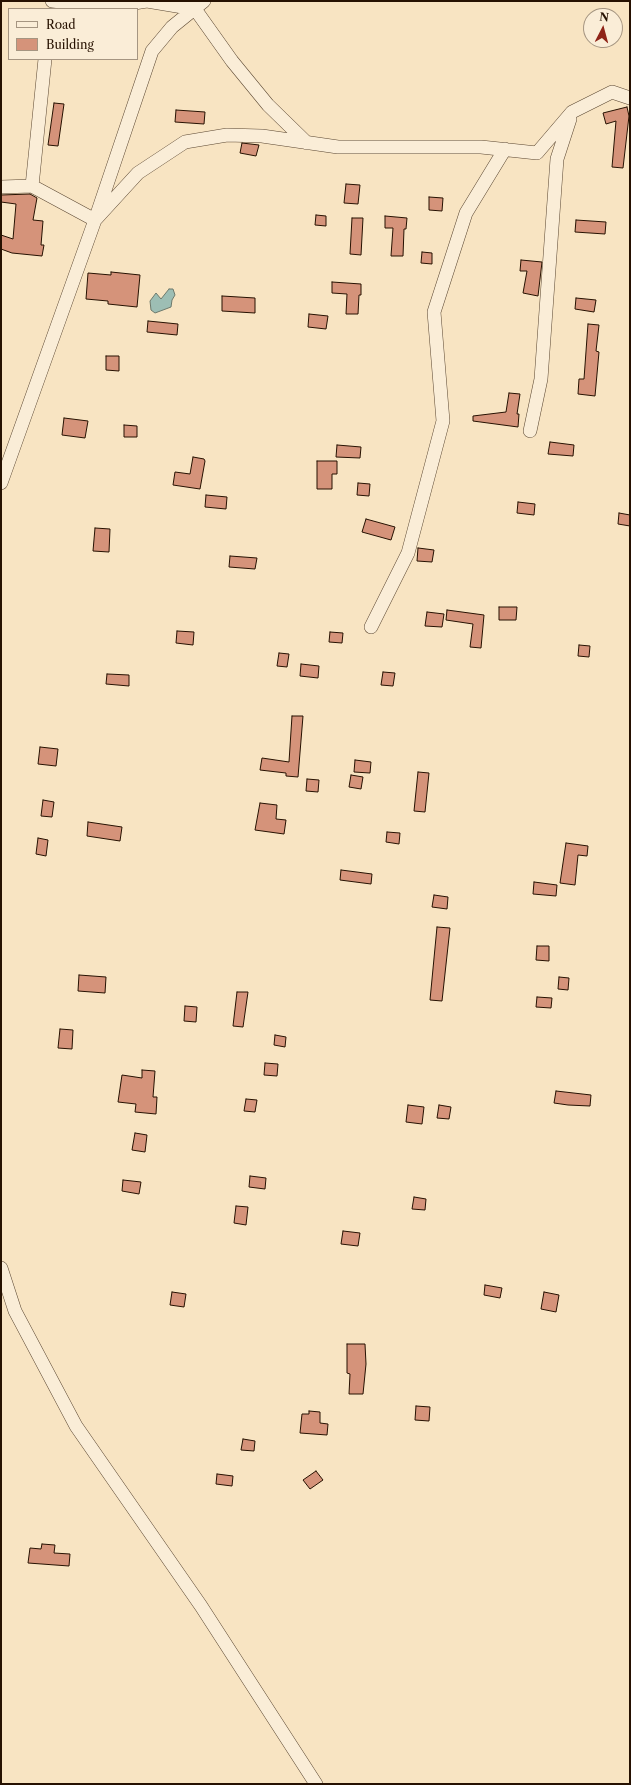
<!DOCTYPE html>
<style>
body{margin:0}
#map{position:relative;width:631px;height:1785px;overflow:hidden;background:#f8e4c2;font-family:"Libre Caslon Text",serif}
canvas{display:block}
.frame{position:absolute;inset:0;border:2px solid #261101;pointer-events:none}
.legend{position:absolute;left:8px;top:8px;width:130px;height:52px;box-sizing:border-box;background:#faedd7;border:1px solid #a59581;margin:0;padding:5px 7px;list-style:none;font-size:12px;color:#261101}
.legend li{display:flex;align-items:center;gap:8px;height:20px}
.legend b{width:20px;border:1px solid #a59581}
.north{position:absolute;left:583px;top:8px;width:40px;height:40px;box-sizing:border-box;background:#faedd7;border:1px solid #a59581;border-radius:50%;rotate:6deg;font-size:11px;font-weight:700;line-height:16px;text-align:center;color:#261101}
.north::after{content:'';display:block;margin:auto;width:14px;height:18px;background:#8f2418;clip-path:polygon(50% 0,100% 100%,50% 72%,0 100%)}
</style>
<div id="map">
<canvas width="631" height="1785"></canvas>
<div class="frame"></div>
<ul class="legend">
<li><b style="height:5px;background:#faedd7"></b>Road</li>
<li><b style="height:11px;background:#d5937a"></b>Building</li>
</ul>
<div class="north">N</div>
</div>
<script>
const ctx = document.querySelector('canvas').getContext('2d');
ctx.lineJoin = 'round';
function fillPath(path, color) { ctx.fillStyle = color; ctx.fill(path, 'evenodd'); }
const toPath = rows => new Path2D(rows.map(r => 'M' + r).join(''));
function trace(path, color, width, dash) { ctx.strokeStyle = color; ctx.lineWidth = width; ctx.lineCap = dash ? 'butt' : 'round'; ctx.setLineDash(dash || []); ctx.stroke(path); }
const water = toPath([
 [169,289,173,289,175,295,172,300,171,307,155,313,151,310,150,301,156,293,161,299,169,289]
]);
fillPath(water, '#9dbeb4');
trace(water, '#6d796c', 1);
const building = toPath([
 [54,103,64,104,58,146,48,145,54,103],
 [627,107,629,116,623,168,612,167,616,121,606,124,603,113,627,107],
 [176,110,205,112,204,124,175,122,176,110],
 [242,143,259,145,256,156,240,153,242,143],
 [346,184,360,185,358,204,344,203,346,184],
 [30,194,37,198,33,220,43,221,41,245,44,245,42,256,12,253,1,249,1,235,13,239,16,204,1,202,1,195,30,194],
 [429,197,443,198,442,211,429,210,429,197],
 [316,215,326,216,326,226,315,225,316,215],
 [385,216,407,218,406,229,404,229,403,256,391,256,393,228,385,228,385,216],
 [352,218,363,218,361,255,350,254,352,218],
 [576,220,606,222,605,234,575,232,576,220],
 [422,252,432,253,432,264,421,263,422,252],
 [521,260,542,262,538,296,523,293,527,271,520,271,521,260],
 [111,272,140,275,137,307,108,304,108,301,86,299,88,273,111,275,111,272],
 [332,282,361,284,361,295,359,295,358,314,346,314,347,294,332,293,332,282],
 [222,296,255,298,255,313,222,311,222,296],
 [576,298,596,300,594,312,575,309,576,298],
 [309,314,328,316,326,329,308,327,309,314],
 [148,321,178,324,177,335,147,332,148,321],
 [588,324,599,325,596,351,599,352,595,396,578,394,579,379,584,379,588,324],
 [106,356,119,356,119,371,106,370,106,356],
 [509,393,520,394,517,414,519,414,518,427,473,421,473,416,506,412,509,393],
 [64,418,88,421,85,438,62,435,64,418],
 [124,425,137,426,137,437,124,437,124,425],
 [550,442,574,445,573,456,548,454,550,442],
 [337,445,361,447,360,458,336,457,337,445],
 [193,457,204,459,205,461,200,489,173,485,175,472,190,474,193,457],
 [317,461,337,461,337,474,332,474,332,489,317,489,317,461],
 [358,483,370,484,369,496,357,495,358,483],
 [206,495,227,497,226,509,205,507,206,495],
 [518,502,535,504,534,515,517,513,518,502],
 [619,513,630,515,630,526,618,524,619,513],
 [366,519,395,527,391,540,362,532,366,519],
 [95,528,110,529,109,552,93,551,95,528],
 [418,548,434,550,432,562,417,561,418,548],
 [230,556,257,558,255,569,229,567,230,556],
 [499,607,517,607,516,620,499,620,499,607],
 [447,610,484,615,481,648,470,647,473,624,446,620,447,610],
 [427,612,444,614,442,627,425,626,427,612],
 [177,631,194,632,193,645,176,643,177,631],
 [330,632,343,633,342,643,329,642,330,632],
 [579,645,590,646,589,657,578,656,579,645],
 [279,653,289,654,287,667,277,666,279,653],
 [301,664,319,666,318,678,300,676,301,664],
 [383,672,395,673,393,686,381,685,383,672],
 [107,674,129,675,129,686,106,684,107,674],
 [292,716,303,716,298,777,286,776,286,773,260,770,262,758,289,762,292,716],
 [40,747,58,749,56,766,38,764,40,747],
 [355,760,371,762,370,773,354,772,355,760],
 [418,772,429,773,425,812,414,811,418,772],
 [351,775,363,777,361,789,349,787,351,775],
 [307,779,319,780,318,792,306,791,307,779],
 [43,800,54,802,52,817,41,816,43,800],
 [260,803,277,805,276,819,286,820,284,834,255,830,260,803],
 [88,822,122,827,120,841,87,836,88,822],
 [387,832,400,833,399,844,386,842,387,832],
 [38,838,48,840,46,856,36,854,38,838],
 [566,843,588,846,587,856,578,855,575,885,560,883,566,843],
 [341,870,372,874,371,884,340,880,341,870],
 [534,882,557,885,556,896,533,894,534,882],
 [434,895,448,897,447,909,432,907,434,895],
 [437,927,450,928,442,1001,430,1000,437,927],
 [537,946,549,946,549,961,536,960,537,946],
 [79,975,106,977,105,993,78,991,79,975],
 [559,977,569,978,568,990,558,989,559,977],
 [237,992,248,992,243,1027,233,1026,237,992],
 [537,997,552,998,551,1008,536,1007,537,997],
 [185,1006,197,1007,196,1022,184,1021,185,1006],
 [60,1029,73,1030,72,1049,58,1048,60,1029],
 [275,1035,286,1037,285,1047,274,1045,275,1035],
 [265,1063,278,1064,277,1076,264,1075,265,1063],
 [142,1070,155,1071,153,1097,157,1097,156,1114,135,1112,136,1104,118,1102,122,1075,142,1078,142,1070],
 [556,1091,591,1095,590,1106,568,1105,554,1103,556,1091],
 [246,1099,257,1100,255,1112,244,1111,246,1099],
 [408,1105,424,1107,422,1124,406,1122,408,1105],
 [439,1105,451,1107,449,1119,437,1118,439,1105],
 [135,1133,147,1135,145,1152,132,1150,135,1133],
 [250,1176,266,1178,265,1189,249,1187,250,1176],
 [123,1180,141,1182,139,1194,122,1191,123,1180],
 [414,1197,426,1199,425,1210,412,1209,414,1197],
 [236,1206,248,1207,246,1225,234,1223,236,1206],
 [343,1231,360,1233,358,1246,341,1244,343,1231],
 [485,1285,502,1288,500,1298,484,1295,485,1285],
 [172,1292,186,1294,184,1307,170,1305,172,1292],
 [544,1292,559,1295,556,1312,541,1309,544,1292],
 [347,1344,365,1344,366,1364,363,1394,349,1394,350,1374,347,1373,347,1344],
 [416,1406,430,1407,429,1421,415,1420,416,1406],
 [309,1411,320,1412,320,1423,328,1424,327,1435,300,1433,302,1414,309,1414,309,1411],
 [243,1439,255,1441,254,1451,241,1450,243,1439],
 [316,1471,323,1480,310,1489,303,1480,316,1471],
 [217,1474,233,1476,232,1486,216,1484,217,1474],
 [42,1544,55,1545,54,1553,70,1554,69,1566,28,1563,30,1548,41,1549,42,1544]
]);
fillPath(building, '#d5937a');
trace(building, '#261101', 1);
const minor = toPath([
 [52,1,108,7,147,1,195,9],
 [194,1,195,9,232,61,268,105,307,143],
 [32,186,45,59],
 [1,187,32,186,95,220],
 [95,220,138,173,185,142,227,135,262,136,338,147,481,147,537,153,572,112,612,92,630,98],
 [530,431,541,379,557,159,570,119],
 [1,483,95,220,152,51,172,27,204,1],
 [371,627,408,553,443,421,434,312,466,213,505,149],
 [1,1268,15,1311,76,1426,201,1606,316,1784]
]);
trace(minor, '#5a4631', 14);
trace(minor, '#faedd7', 13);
</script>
